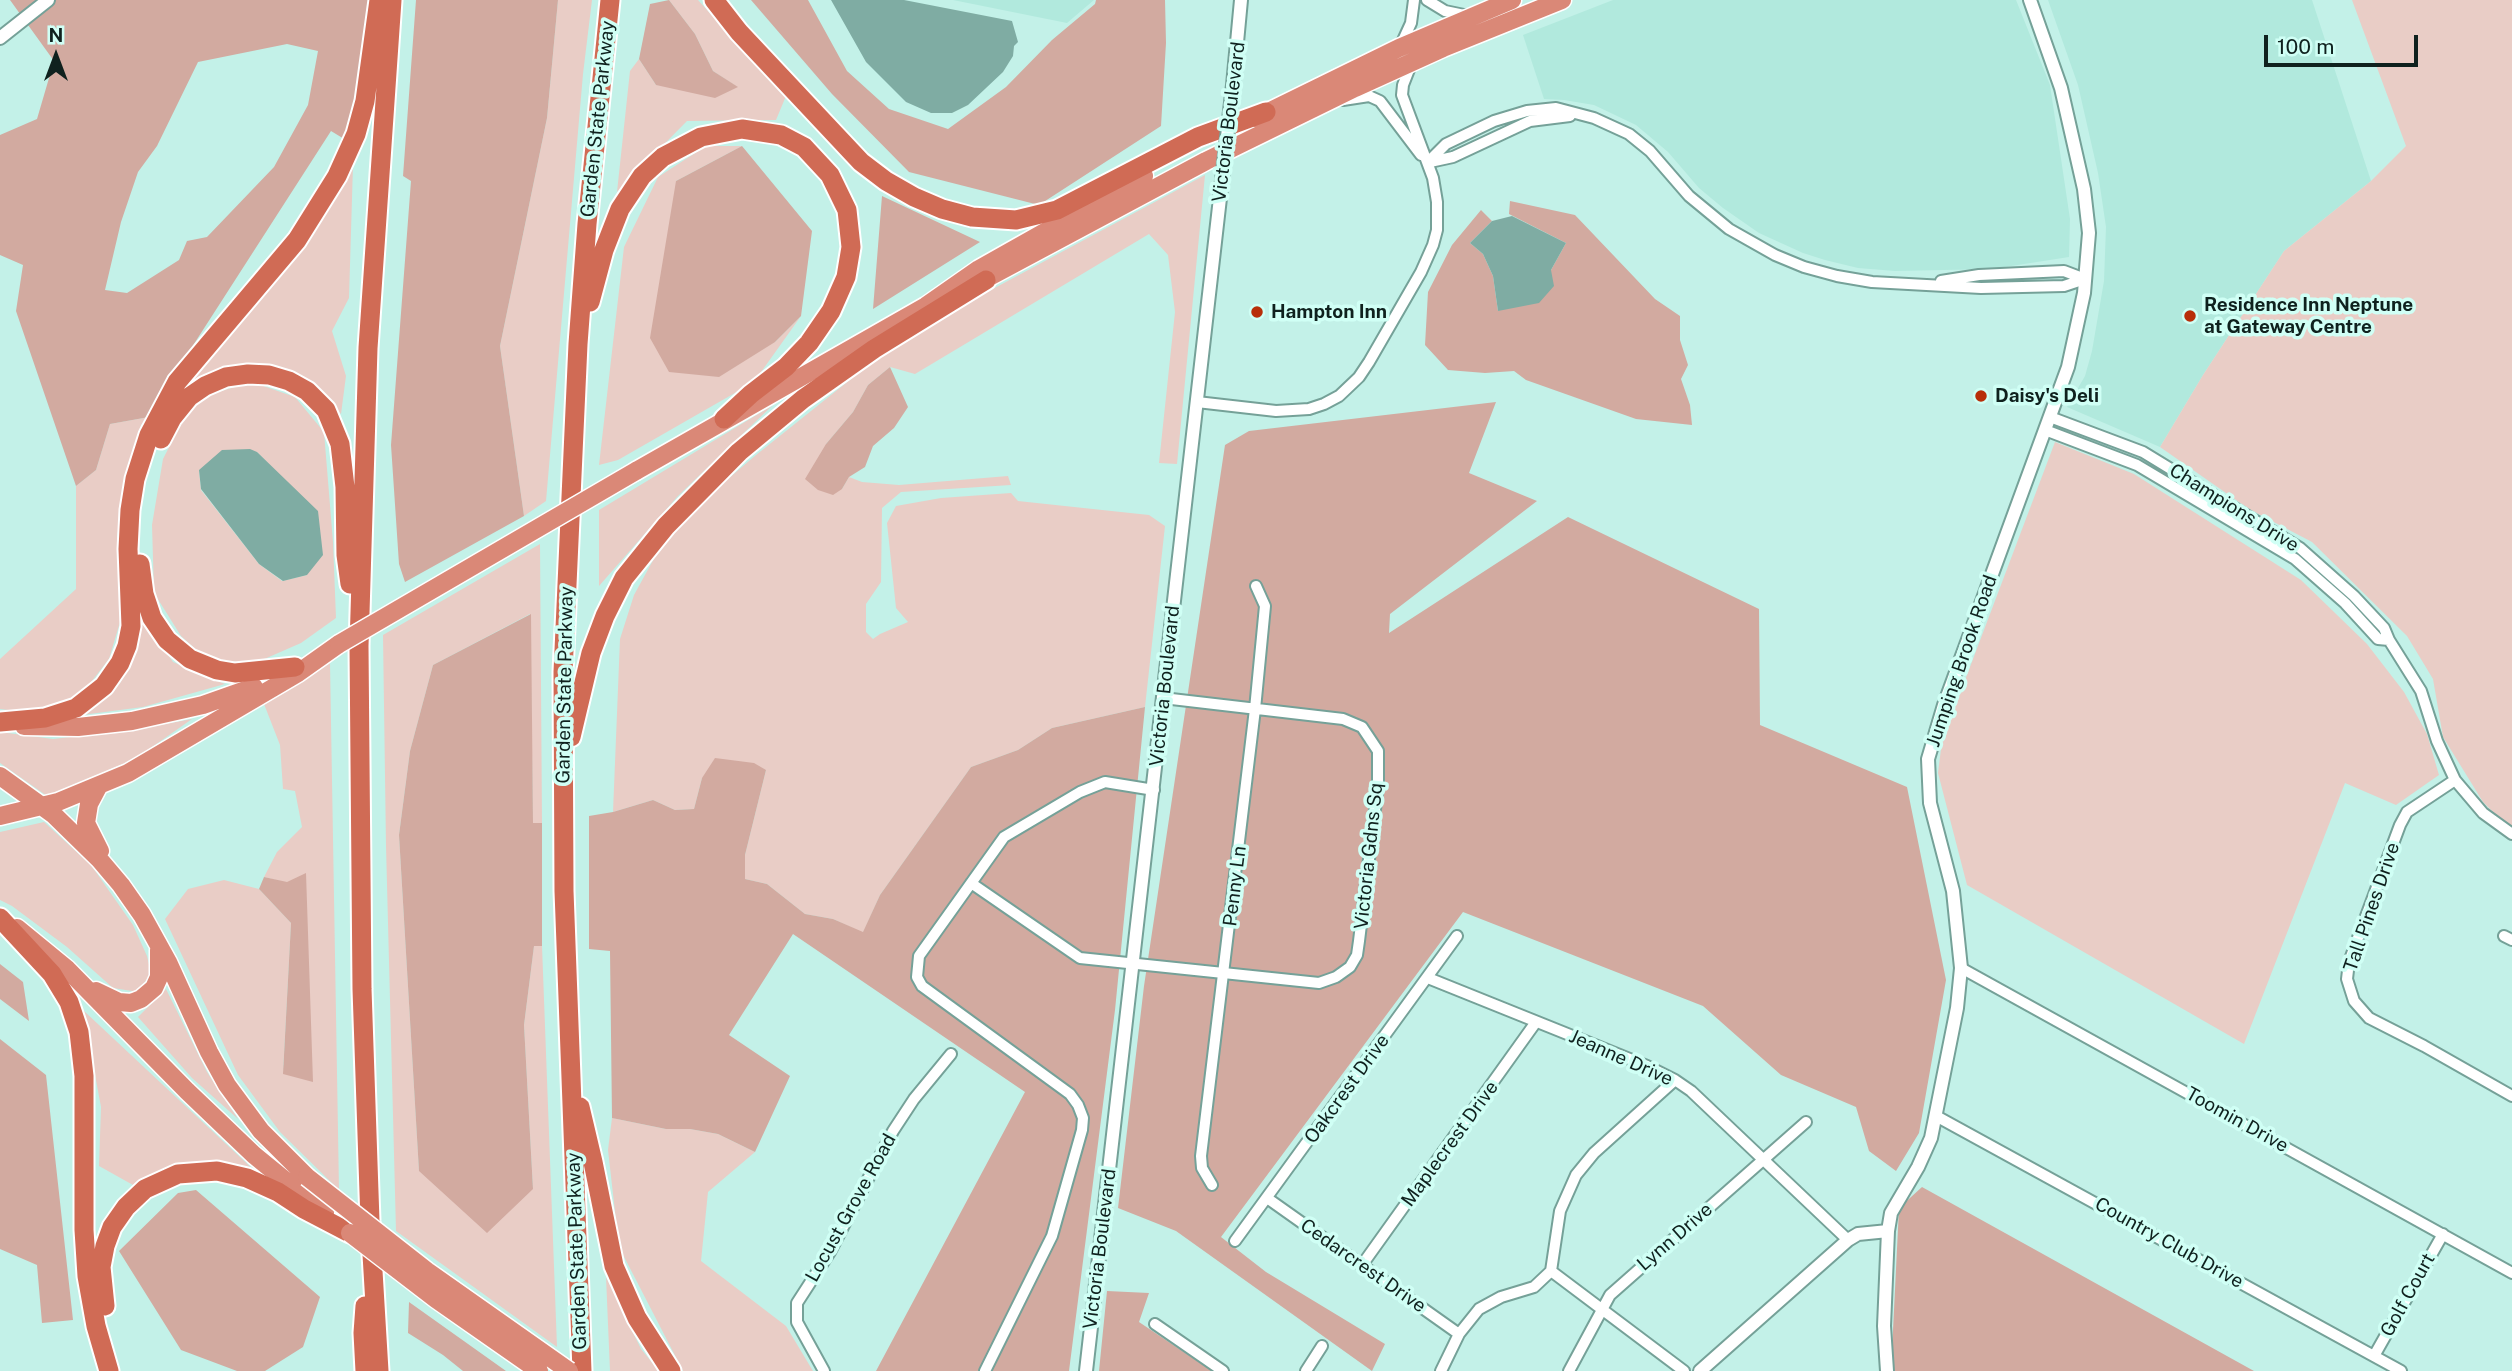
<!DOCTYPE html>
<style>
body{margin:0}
#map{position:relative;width:2512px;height:1371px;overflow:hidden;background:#c3f1e8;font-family:"Public Sans",sans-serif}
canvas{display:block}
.north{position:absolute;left:21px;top:21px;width:70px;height:70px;-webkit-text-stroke:5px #d0fff5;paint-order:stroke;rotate:0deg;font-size:19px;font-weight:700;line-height:28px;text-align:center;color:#0f211e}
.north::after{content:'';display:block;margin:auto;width:24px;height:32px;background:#0f211e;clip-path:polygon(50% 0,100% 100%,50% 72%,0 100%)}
.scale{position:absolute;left:2264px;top:35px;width:154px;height:32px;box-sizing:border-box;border:4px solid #0f211e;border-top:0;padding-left:9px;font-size:21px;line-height:24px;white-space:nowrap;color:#0f211e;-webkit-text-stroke:5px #d0fff5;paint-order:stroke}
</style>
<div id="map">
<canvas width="2512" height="1371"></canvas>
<div class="north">N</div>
<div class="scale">100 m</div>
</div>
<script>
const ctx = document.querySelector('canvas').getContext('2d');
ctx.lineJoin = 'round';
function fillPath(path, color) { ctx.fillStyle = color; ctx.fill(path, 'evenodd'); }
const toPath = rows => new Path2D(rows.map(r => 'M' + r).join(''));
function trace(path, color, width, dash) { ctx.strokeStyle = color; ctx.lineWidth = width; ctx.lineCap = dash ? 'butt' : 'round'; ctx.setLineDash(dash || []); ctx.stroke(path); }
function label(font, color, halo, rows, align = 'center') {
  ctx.font = font + ' "Public Sans",sans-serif'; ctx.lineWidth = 7; ctx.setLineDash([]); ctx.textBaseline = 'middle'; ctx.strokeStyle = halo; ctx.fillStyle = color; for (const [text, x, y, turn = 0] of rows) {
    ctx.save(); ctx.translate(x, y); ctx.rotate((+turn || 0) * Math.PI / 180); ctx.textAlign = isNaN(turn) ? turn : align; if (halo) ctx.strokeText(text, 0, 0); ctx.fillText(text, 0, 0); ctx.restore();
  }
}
fillPath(toPath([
 [953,0,1094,0,1067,23],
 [1613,0,2016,0,2050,85,2070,219,2069,257,1992,269,1895,271,1858,268,1825,260,1803,253,1759,233,1723,208,1699,188,1668,152,1636,125,1594,105,1564,100,1544,99,1523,35],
 [2048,0,2312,0,2371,181,2284,251,2203,375,2160,447,2067,407,2085,376,2092,351,2104,281,2106,227,2098,173,2078,85]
]), '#b1e9dd');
fillPath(toPath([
 [558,0,592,0,583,74,546,501,524,516,500,346,547,118],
 [669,0,698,0,786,96,776,120,687,121,617,192,630,71,639,59,656,85,737,87,713,71,695,34],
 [2352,0,2512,0,2512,831,2483,802,2443,737,2433,679,2407,636,2312,542,2249,509,2160,447,2203,375,2284,251,2371,181,2406,146],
 [706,146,742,146,676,181,775,342,801,316,754,382,618,460,599,465,624,247,658,177],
 [353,165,349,298,332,331,346,376,341,414,314,384,287,371,236,367,187,385,310,239],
 [1205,175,1177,464,1159,463,1175,312,1168,255,1149,234,915,374,890,367,868,385,853,412,826,444,842,489,849,477,862,482,899,485,1008,476,1011,485,901,492,882,508,881,582,866,604,866,632,873,639,880,634,908,622,896,608,887,523,896,506,941,498,1011,493,1018,501,1149,515,1165,526,1145,707,1052,728,1018,750,971,767,880,895,863,933,833,919,805,914,767,884,745,879,745,855,766,770,702,778,694,809,675,810,653,800,613,812,620,639,634,595,662,544,688,513,756,455,876,359,963,305],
 [252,382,295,397,324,432,333,542,336,618,301,643,253,664,205,658,181,636,154,593,152,525,163,459,189,408,211,394],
 [257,452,277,473,307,575,282,581,259,564,201,490,199,470],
 [773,405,678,496,599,586,599,510],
 [149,417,141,425,117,536,121,619,109,659,78,699,34,713,0,709,0,659,76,589,76,486,96,470,110,424],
 [2055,442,2134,474,2301,580,2367,644,2404,692,2427,734,2439,775,2396,805,2345,783,2244,1044,1967,885,1938,773,1942,741],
 [540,544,542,823,533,824,530,614,433,665,410,751,399,835,419,1171,533,1189,524,1025,534,946,542,946,557,1347,396,1231,386,846,383,635],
 [142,617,173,662,225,684,143,707,82,715,120,683,138,646],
 [330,663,339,1190,280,1132,238,1075,165,919,188,889,224,880,259,889,291,923,283,1073,306,874,287,883,264,877,277,852,302,827,295,791,283,789,280,745,264,704],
 [192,719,135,759,47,796,0,763,0,732,53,739,138,729],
 [44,822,91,865,133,925,147,956,151,973,138,992,113,988,67,947,12,906,0,900,0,832],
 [166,989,207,1072,238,1119,192,1078,138,1017],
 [83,1010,257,1173,189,1163,133,1185,99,1166,101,1107],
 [612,1118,666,1129,690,1129,718,1134,755,1152,708,1192,701,1261,786,1326,813,1371,683,1371,619,1247,608,1150],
 [606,1277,641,1349,659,1371,610,1371]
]), '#e9cdc6');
fillPath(toPath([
 [10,0,369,0,359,148,331,131,192,347,149,417,110,424,96,470,76,486,16,311,23,265,0,255,0,135,37,119,54,61],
 [287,44,318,51,308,105,274,167,207,237,187,241,179,260,127,293,105,290,121,222,138,172,157,146,198,62],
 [416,0,558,0,547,118,500,346,524,516,405,582,399,564,391,445,411,181,403,176],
 [669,0,695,34,713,71,738,87,715,98,656,85,639,59,650,4],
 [751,0,808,0,847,71,889,109,948,129,1006,87,1052,40,1095,4,1096,0,1165,0,1166,43,1161,126,1039,205,909,172,832,94],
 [742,146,812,231,801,316,775,342,719,377,669,372,650,338,676,181],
 [882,196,980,242,873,309],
 [1510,201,1575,215,1655,299,1680,316,1680,340,1688,365,1681,379,1690,405,1692,425,1636,419,1526,380,1514,371,1485,373,1448,370,1425,345,1428,292,1452,245,1481,210,1492,221,1470,243,1483,254,1493,276,1498,311,1551,270,1566,243,1509,214],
 [890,367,908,407,894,428,873,446,865,467,849,477,842,489,833,495,818,490,805,479,826,444,853,412,868,385],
 [1496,402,1469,473,1537,501,1390,614,1389,633,1568,517,1759,609,1760,725,1907,787,1946,980,1919,1133,1896,1171,1869,1151,1856,1107,1781,1075,1703,1006,1463,912,1221,1237,1266,1272,1385,1344,1372,1371,1176,1231,1118,1208,1144,986,1225,445,1249,431],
 [531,614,533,823,542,823,542,946,534,946,524,1025,533,1189,487,1233,419,1171,399,835,410,751,433,665],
 [1145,707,1115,1010,1069,1371,876,1371,1025,1092,793,934,729,1035,790,1076,755,1152,718,1134,690,1129,666,1129,612,1118,610,951,589,949,589,816,613,812,653,800,675,810,694,809,702,778,715,758,754,763,766,770,745,855,745,879,767,884,805,914,833,919,863,932,880,895,971,767,1018,750,1052,728],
 [306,873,313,1082,283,1074,291,923,259,889,264,877,287,882],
 [0,964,23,982,29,1021,0,999],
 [0,1039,46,1075,73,1320,42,1323,37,1265,0,1249],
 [1922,1187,2254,1371,1891,1371,1899,1208],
 [196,1190,320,1297,303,1347,265,1371,237,1371,181,1350,119,1251,178,1193],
 [1107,1291,1149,1293,1139,1322,1212,1371,1099,1371],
 [409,1302,506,1371,463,1371,443,1355,408,1333]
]), '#d2aaa0');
fillPath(toPath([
 [831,0,904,0,1012,21,1018,42,1014,46,1013,56,1003,72,968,105,952,113,931,113,906,102,866,62],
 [1512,216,1566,243,1551,270,1554,286,1539,303,1498,311,1493,276,1483,254,1470,243,1492,221],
 [250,449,257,452,318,511,323,555,307,575,283,581,259,564,201,489,199,470,222,450]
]), '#7faca3');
const minor = toPath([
 [1427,0,1445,11,1469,16],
 [1400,47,1411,23,1414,0],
 [1343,100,1369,96,1380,101,1421,155],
 [1428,162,1446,144,1494,121,1527,111,1556,108,1594,118,1629,134,1650,151,1689,196,1729,229,1775,255,1804,267,1837,276,1872,282,1981,288,2064,286,2085,279],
 [1430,162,1453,157,1530,121,1570,116],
 [1941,281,1979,275,2064,271,2085,279],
 [1197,402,1276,411,1309,409,1324,404,1339,396,1359,377,1369,362,1421,272,1433,245,1437,230,1437,202,1433,178,1402,95,1403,85,1412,62],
 [2050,417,2143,452,2300,548,2354,596,2384,628,2389,640,2421,691,2437,741,2455,780,2483,813,2512,834],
 [2045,430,2137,465,2295,559,2345,603,2378,639,2389,640],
 [2455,780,2407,812,2400,825,2349,962,2347,979,2354,1001,2369,1018,2424,1046,2512,1096],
 [971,883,1080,958,1319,983,1336,977,1350,967,1357,955,1359,941,1378,785,1378,751,1362,727,1343,719,1163,698],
 [2504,936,2512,940],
 [1961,968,2512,1273],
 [1428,978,1647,1066,1675,1080,1691,1091,1848,1240],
 [1936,1116,2401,1371],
 [1212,1185,1202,1168,1201,1156,1255,709,1265,606,1256,586],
 [1267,1198,1459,1334],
 [1235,1241,1457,936],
 [1362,1265,1536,1022],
 [1551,1271,1684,1371],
 [1155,1324,1223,1371],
 [2374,1356,2443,1234],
 [824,1371,797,1322,797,1303,830,1252,893,1131,914,1099,951,1054],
 [985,1371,1052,1236,1082,1130,1083,1118,1078,1105,1070,1094,922,986,917,977,919,956,1004,837,1080,792,1105,782,1154,790],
 [1306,1371,1322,1346],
 [1441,1371,1459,1334,1479,1309,1501,1297,1534,1287,1551,1271,1560,1211,1576,1175,1594,1153,1675,1080],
 [1569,1371,1610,1295,1806,1122]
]);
const tertiary = toPath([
 [0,38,48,0],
 [1233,85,1241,0],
 [1086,1371,1220,198],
 [1700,1371,1848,1240,1858,1234,1888,1231],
 [1887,1371,1884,1326,1888,1231,1891,1213,1918,1167,1931,1138,1957,1008,1961,968,1953,891,1930,803,1928,759,1944,705,2068,367,2084,293,2089,233,2084,189,2061,88,2030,0]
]);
const trunk = toPath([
 [1256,118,1399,48,1512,0],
 [974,285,1206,161,1355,88,1443,48,1562,0],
 [636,471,926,306,979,269,1144,176],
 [24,726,78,727,132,721,203,705,254,687],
 [0,776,54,815,99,859,121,885,142,915,168,962,209,1052,227,1085,261,1131,307,1177],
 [98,787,89,804,86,823,100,851],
 [0,816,58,802,128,773,298,673,339,644],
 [17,928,67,969,187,1091,254,1155,325,1213],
 [96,991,119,1002,131,1003,141,999,154,988,159,977,159,950]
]);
const motorway = toPath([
 [714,0,739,32,861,162,886,181,914,197,942,209,972,217,1016,220,1057,210,1198,137,1266,112],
 [590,302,604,250,620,209,642,176,663,157,701,137,742,129,781,135,804,147,830,175,847,210,851,247,846,277,831,311,809,343,786,367,751,394,724,419],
 [161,439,172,418,189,397,205,386,226,377,248,374,269,375,289,381,307,391,326,410,340,444,345,487,346,555,350,584],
 [140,564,144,594,152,618,167,640,190,659,217,670,235,673,295,667],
 [0,722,45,718,76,708,104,686,120,663,127,646,131,626,128,549,130,510,135,479,149,435,177,382,297,240,337,176,356,134,365,101,379,0],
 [571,737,591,653,605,616,624,578,666,526,739,452,803,399,874,349,986,280],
 [0,918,52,974,69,1002,79,1032,84,1076,84,1230,87,1276,96,1326,109,1371],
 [580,1107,593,1162,614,1266,637,1318,671,1371],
 [105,1306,101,1267,105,1246,112,1227,126,1207,145,1189,178,1174,217,1171,247,1178,278,1192,304,1209,350,1233],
 [365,1306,363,1333,365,1371],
 [379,1371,370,1221,362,989,359,646,368,348,392,0],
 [582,1371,564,891,563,672,578,344,587,224,610,0]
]);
trace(minor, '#75a198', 14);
trace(tertiary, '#75a198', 16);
trace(trunk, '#fff', 21);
trace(motorway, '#fff', 23);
trace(minor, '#fff', 10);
trace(tertiary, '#fff', 12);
trace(trunk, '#da8877', 18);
trace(motorway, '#d06b55', 19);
const tertiaryBridge = toPath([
 [1220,198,1233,85]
]);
const trunkBridge = toPath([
 [339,644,636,471],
 [307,1177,427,1271,569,1371],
 [350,1233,436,1299,539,1371]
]);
trace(tertiaryBridge, '#75a198', 16, []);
trace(trunkBridge, '#fff', 21, []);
trace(tertiaryBridge, '#fff', 12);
trace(trunkBridge, '#da8877', 18);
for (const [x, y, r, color] of [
 [1257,312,7,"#b82e09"],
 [2190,316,7,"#b82e09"],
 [1981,396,7,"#b82e09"]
]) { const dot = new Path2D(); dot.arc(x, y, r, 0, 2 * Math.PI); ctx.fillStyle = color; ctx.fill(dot); trace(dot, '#d0fff5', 2.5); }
label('19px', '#0f211e', '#d0fff5', [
 ["Garden State Parkway",598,119,-84],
 ["Victoria Boulevard",1229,122,-83],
 ["Champions Drive",2234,508,32],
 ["Jumping Brook Road",1962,661,-71],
 ["Garden State Parkway",565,685,-89],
 ["Victoria Boulevard",1165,686,-84],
 ["Victoria Gdns Sq",1369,856,-84],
 ["Penny Ln",1235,886,-83],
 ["Tall Pines Drive",2372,907,-71],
 ["Jeanne Drive",1621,1058,24],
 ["Oakcrest Drive",1347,1089,-54],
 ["Toomin Drive",2237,1120,29],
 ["Maplecrest Drive",1450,1144,-54],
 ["Locust Grove Road",851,1208,-61],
 ["Lynn Drive",1675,1237,-41],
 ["Country Club Drive",2169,1243,29],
 ["Victoria Boulevard",1100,1249,-83],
 ["Garden State Parkway",577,1251,-92],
 ["Cedarcrest Drive",1363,1266,35],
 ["Golf Court",2408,1295,-61]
]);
label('bold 19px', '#0f211e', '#d0fff5', [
 ["Residence Inn Neptune",2204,305],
 ["at Gateway Centre",2204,327],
 ["Hampton Inn",1271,312],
 ["Daisy's Deli",1995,396]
], 'left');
</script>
